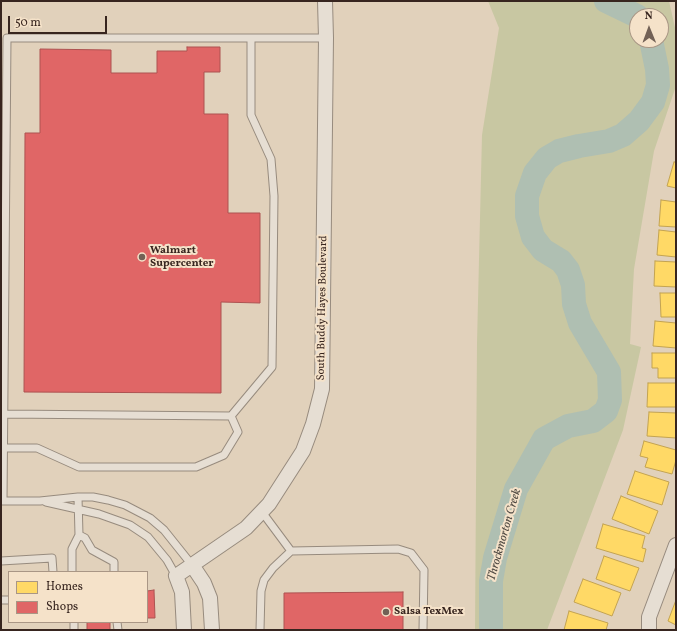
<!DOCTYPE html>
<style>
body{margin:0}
#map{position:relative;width:677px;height:631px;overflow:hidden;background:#e1d1bb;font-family:Vollkorn,serif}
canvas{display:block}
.frame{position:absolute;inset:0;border:2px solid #37251f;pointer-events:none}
.legend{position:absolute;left:8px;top:571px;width:140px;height:52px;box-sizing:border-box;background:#f5e2c9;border:1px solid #a99685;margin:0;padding:5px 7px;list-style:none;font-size:12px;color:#37251f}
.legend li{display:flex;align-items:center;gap:8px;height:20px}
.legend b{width:20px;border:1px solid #a99685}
.north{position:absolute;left:629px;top:8px;width:40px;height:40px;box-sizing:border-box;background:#f5e2c9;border:1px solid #a99685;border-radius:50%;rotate:359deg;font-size:11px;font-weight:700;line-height:16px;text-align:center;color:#37251f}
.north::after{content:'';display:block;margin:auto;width:14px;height:18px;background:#726156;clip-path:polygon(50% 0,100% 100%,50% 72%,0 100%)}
.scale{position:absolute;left:8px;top:16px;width:99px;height:18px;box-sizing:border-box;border:2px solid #37251f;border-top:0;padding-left:5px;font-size:12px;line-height:14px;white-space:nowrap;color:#37251f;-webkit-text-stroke:3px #f5e2c9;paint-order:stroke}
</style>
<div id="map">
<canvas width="677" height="631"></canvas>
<div class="frame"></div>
<ul class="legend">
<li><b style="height:11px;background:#ffd966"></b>Homes</li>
<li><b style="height:11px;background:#e06666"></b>Shops</li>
</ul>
<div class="north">N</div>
<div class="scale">50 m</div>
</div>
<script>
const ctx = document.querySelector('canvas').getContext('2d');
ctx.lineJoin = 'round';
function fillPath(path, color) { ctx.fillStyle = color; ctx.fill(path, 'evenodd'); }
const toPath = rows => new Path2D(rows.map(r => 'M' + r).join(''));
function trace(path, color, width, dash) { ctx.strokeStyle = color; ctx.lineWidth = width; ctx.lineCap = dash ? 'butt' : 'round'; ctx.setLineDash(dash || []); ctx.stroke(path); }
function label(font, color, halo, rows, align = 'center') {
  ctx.font = font + ' Vollkorn,serif'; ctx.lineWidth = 4; ctx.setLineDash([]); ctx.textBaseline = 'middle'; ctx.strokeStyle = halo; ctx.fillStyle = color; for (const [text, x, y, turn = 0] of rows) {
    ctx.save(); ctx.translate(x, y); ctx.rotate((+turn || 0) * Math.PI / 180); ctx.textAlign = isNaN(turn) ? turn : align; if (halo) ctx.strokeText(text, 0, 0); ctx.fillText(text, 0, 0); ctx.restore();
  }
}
fillPath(toPath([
 [488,1,669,1,676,32,676,86,654,151,634,269,630,344,641,347,623,430,547,630,475,630,477,343,482,135,499,28],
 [637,16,661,16,661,40,637,40]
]), '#c8c7a2');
const homes = toPath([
 [674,162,676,162,676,188,667,186,674,162],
 [661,200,676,202,676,227,659,226,661,200],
 [659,230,676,232,676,257,657,255,659,230],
 [655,261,676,262,676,287,654,286,655,261],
 [660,293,676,293,676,317,661,317,660,293],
 [655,321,676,323,676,348,653,346,655,321],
 [652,353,676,353,676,378,658,378,658,368,652,368,652,353],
 [648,383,676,383,676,407,647,407,648,383],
 [649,412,676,413,676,438,647,436,649,412],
 [644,441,676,450,676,460,672,474,645,467,648,458,640,456,644,441],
 [635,471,669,482,662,505,627,494,635,471],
 [621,496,658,511,649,534,612,519,621,496],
 [603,524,645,536,642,548,646,549,643,562,596,548,603,524],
 [604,556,639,568,630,591,596,579,604,556],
 [583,579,621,593,612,616,574,602,583,579],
 [676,600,676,625,668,621,676,600],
 [569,611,608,623,606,630,564,630,569,611]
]);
fillPath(homes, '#ffd966');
trace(homes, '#c3a351', 1);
const shops = toPath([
 [187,47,220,47,220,72,204,72,204,114,228,114,228,213,260,213,260,303,221,302,221,393,24,392,25,133,40,133,40,49,111,50,111,73,157,73,157,51,187,51,187,47],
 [154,590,155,618,147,618,147,591,154,590],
 [403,592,403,630,284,630,284,593,403,592],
 [87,622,110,622,110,630,87,630,87,622]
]);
fillPath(shops, '#e06666');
trace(shops, '#ad5251', 1);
trace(toPath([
 [606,1,637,16],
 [491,630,491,581,495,558,516,489,544,439,568,426,593,421,606,411,610,400,609,372,580,323,574,304,573,285,568,270,561,261,543,250,533,237,527,216,527,196,535,173,547,158,559,151,579,146,609,141,623,135,639,121,653,102,658,85,657,69,651,40]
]), '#afbfb2', 24);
const lane = toPath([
 [4,414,231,416,272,367,274,196,271,159,251,115,251,38],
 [3,448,37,448,79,467,196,467,224,455,238,432,231,416],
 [78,497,79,535,85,538,92,550,114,562,114,572],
 [1,501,40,501,78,497,93,497,108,500,125,505,150,518,164,530,192,565],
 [3,501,7,38,326,38],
 [46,502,99,514,130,525,148,537,167,560,176,576],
 [262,512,291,551],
 [1,561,52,558,53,572],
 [72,572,72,549,79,535],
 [1,600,9,600],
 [74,622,74,630],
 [117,622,118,630],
 [260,630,261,591,264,580,273,568,291,551,398,549,411,553,424,570,423,630]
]);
const street = toPath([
 [192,565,204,583,210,598,212,630],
 [184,630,182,592,176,576,246,528,269,504,303,451,313,424,322,389,326,38,325,1],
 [649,630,649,617,676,545]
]);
trace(lane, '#978b7e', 9);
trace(street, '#978b7e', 16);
trace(lane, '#e6ded3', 7);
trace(street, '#e6ded3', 14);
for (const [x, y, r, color] of [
 [142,257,4,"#726156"],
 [386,612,4,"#726156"]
]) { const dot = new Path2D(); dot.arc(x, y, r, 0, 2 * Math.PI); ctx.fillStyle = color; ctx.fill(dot); trace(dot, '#f5e2c9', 1.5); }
label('bold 11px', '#37251f', '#f5e2c9', [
 ["Walmart",150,251],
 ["Supercenter",150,264],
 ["Salsa TexMex",394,612]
], 'left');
label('11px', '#37251f', '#f5e2c9', [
 ["South Buddy Hayes Boulevard",323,308,-89]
]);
label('italic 12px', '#504a43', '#f5e2c9', [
 ["Throckmorton Creek",505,535,-74]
]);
</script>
